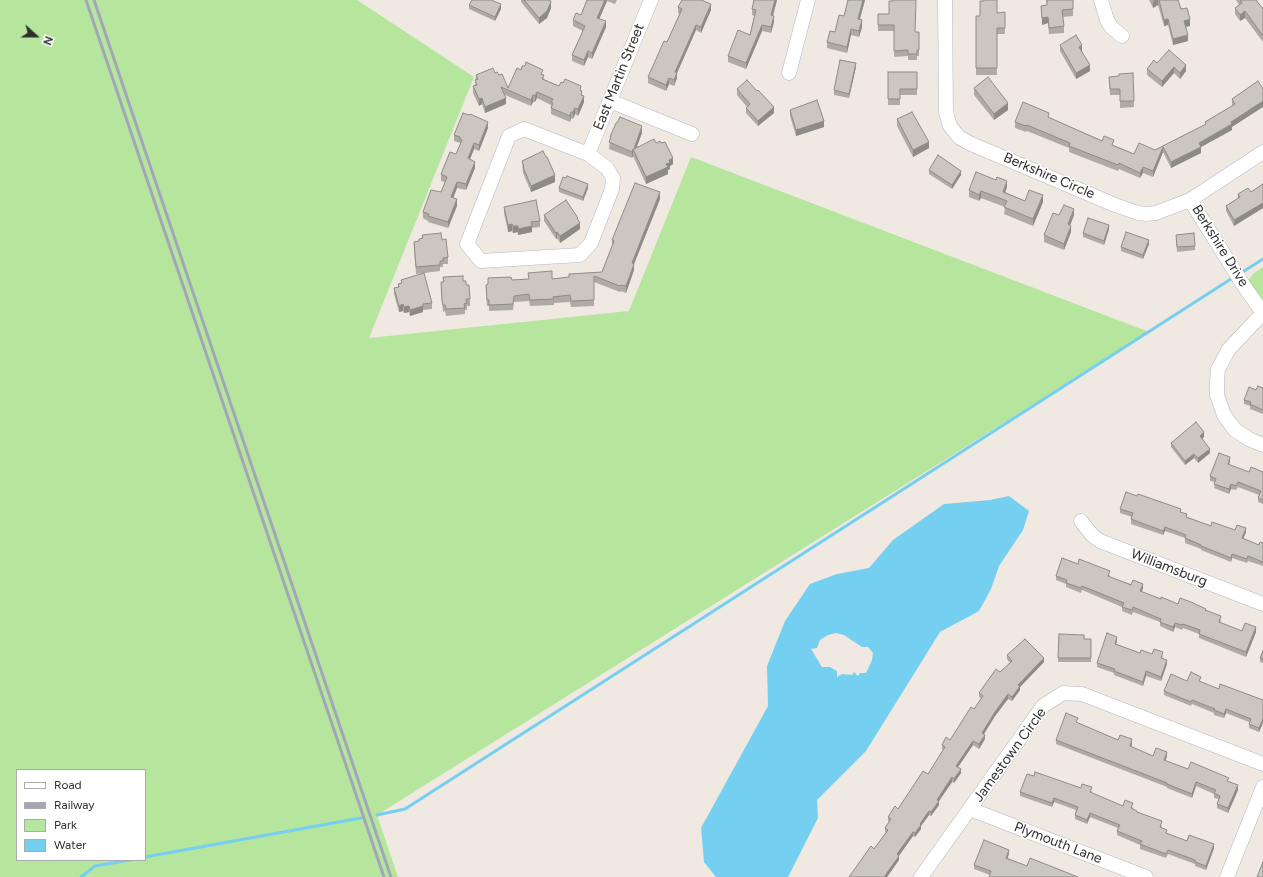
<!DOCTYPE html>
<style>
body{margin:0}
#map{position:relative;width:1263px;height:877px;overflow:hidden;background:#efe9e1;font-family:Figtree,sans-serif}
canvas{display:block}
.legend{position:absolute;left:16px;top:769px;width:130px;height:92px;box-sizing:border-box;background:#fff;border:1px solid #ababab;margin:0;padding:5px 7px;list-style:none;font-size:12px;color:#2e2e2e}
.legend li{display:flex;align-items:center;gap:8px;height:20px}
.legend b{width:20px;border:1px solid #ababab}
.north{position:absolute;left:16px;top:16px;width:40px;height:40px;-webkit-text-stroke:3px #fff;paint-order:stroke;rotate:111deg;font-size:11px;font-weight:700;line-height:16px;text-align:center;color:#2e2e2e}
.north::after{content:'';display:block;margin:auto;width:14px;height:18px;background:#2e2e2e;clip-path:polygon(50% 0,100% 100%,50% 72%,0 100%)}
</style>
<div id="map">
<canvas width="1263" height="877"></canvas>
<ul class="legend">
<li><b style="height:5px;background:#fff"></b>Road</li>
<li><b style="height:5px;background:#a3a6b8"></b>Railway</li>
<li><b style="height:11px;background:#b6e59e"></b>Park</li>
<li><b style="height:11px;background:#75cff0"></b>Water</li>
</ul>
<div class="north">N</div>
</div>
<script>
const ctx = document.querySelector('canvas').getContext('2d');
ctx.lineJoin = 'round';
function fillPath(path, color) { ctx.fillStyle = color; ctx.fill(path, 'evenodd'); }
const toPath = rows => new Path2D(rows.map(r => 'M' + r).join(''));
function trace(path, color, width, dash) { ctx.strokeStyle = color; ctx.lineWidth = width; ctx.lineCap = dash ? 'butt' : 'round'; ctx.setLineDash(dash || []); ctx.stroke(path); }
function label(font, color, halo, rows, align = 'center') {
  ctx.font = font + ' Figtree,sans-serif'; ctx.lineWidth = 3; ctx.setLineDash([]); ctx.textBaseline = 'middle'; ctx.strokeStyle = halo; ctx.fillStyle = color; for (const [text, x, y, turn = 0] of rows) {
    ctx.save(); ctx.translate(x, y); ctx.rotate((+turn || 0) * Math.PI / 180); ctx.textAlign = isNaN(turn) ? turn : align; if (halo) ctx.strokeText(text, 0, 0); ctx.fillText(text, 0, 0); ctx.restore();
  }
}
fillPath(toPath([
 [0,0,357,0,474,77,369,338,629,311,691,157,1149,332,377,815,398,877,0,877],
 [17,770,145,770,145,860,17,860],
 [1263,267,1263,313,1244,286,1254,273]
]), '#b6e59e');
fillPath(toPath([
 [1009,496,1029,511,1023,530,999,566,991,589,979,611,940,632,866,751,817,800,818,818,788,877,716,877,704,862,701,828,768,706,767,666,785,621,810,584,837,574,869,568,893,540,944,504,990,500],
 [836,633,844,635,862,647,868,647,873,653,872,660,866,673,860,673,858,676,854,672,852,675,842,674,837,677,837,671,830,667,822,667,811,649,817,648,820,640,828,635]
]), '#75cff0');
trace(toPath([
 [1241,273,1263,259],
 [377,815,405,809,1234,277],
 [145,857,361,818],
 [81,877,95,866,130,860]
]), '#75cff0', 3);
const minor = toPath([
 [945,0,946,112,950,126,954,131,959,137,969,143,1115,205,1138,213,1146,214,1156,213,1190,200,1263,152],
 [1101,0,1107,20,1111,27,1122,36],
 [789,73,808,0],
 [610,101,692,134],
 [524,129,588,154,607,168,613,178,612,189,591,243,580,255,481,261,467,244,509,136,524,129],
 [588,154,651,0],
 [1190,200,1244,286,1263,313],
 [1263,313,1229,349,1218,369,1217,381,1217,395,1224,415,1235,430,1249,439,1263,445],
 [1081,521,1092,535,1100,541,1263,604],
 [970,809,1146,877],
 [921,877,1043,706,1063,693,1082,694,1263,764],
 [1227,877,1263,787]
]);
trace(minor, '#b4b7c1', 15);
trace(minor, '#fff', 14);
trace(toPath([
 [86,0,384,877],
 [94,0,391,877]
]), '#a3a6b8', 3);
fillPath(toPath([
 [521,0,550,0,551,8,547,18,539,24,521,2],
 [587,0,617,0,615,4,607,1,599,19,606,27,592,59,588,57,584,66,572,61,572,55,583,31,573,26,573,20,581,15],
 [701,0,711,10,701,33,696,30,677,73,677,78,674,86,669,84,666,91,648,83,648,77,667,42,680,14,678,13,678,7],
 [777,0,773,16,774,22,771,33,762,31,746,69,728,62,728,56,750,35,754,16,752,15,752,9],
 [848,0,865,0,860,19,862,27,859,37,851,35,847,53,827,48,827,42,835,32,844,16],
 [1046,0,1073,9,1073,16,1063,17,1064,26,1064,33,1049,34,1048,23,1042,25,1041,6,1047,5],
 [1149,0,1178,0,1181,9,1190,26,1186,27,1188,41,1173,45,1168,25,1164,26,1158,5,1153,8],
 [1236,0,1256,0,1263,9,1263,42,1245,18,1240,21,1235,14,1235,8,1239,5],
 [893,1,915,32,919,50,919,56,917,56,917,60,908,60,908,56,894,57,894,31,878,31,878,14,889,14],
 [469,5,501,9,495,21,469,9],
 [997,13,1005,28,1005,34,997,34,997,75,976,75,976,16,980,16],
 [1060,45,1082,51,1090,71,1076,79,1060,51],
 [1157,63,1186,71,1180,79,1174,73,1162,87,1147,75,1147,69],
 [856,67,849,98,834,95,834,90],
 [521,70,543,75,544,79,559,86,581,91,584,102,578,116,575,114,573,119,571,118,570,122,551,114,551,105,537,98,535,102,533,102,531,106,505,95,506,104,485,113,482,104,479,106,473,93,473,86,475,85,476,75,495,73,499,75,508,88],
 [888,72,917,72,917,95,900,95,900,105,888,105],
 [1109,77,1134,101,1134,107,1120,108,1120,95,1110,95],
 [1258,81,1232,127,1232,130,1201,147,1201,153,1171,168,1163,152,1153,177,1143,173,1140,178,1119,169,1118,171,1069,152,1069,148,1027,131,1026,132,1015,128,1015,122,1049,118,1134,154,1155,150,1205,125,1205,122,1232,106,1232,99],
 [974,88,1008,110,994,120,974,95],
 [737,89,774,113,758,126,746,113,746,108,747,107,737,95],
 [790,110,824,127,796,136,790,116],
 [897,119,929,148,913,157,897,126],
 [488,128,479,151,474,149,470,159,475,168,466,190,457,188,453,198,457,206,448,228,428,222,428,221,423,218,423,212,441,192,445,182,441,181,441,174,456,154,460,145,460,143,454,141,454,135],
 [642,133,636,147,656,143,673,164,670,166,670,169,668,170,668,174,646,184,633,156,632,158,609,149,610,137],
 [522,161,555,182,531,192,523,173],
 [929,170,961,175,952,189,929,174],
 [1263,184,1263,208,1234,226,1226,211,1226,206,1238,198,1238,194,1251,192],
 [1007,187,1005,192,1025,201,1043,202,1033,226,1004,214,1005,207,981,198,979,201,969,197,969,190],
 [559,188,588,188,583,201,559,192],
 [660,199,634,264,634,270,626,293,621,291,620,292,594,282,594,306,571,307,570,302,554,303,554,305,530,306,529,301,514,302,513,310,489,311,489,306,487,306,486,291,486,285,488,284,488,278,512,280,552,279,569,277,602,272,612,246,612,240],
 [504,207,540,221,540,227,532,228,532,232,518,235,518,232,513,233,512,231,508,232,504,213],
 [544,215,578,220,580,229,560,243,557,238,556,239,544,221],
 [1059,215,1074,215,1070,225,1071,232,1064,250,1044,242,1044,235],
 [1109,229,1104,245,1083,237,1083,233],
 [422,235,442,240,448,257,448,264,443,264,443,267,440,267,440,271,416,274,414,248,414,242,419,241,422,239],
 [1176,239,1195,246,1195,250,1177,252],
 [1149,244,1143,259,1121,251,1121,247],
 [443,277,463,281,466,285,470,299,470,306,467,306,467,310,465,310,465,314,446,316,445,311,443,312,441,288,441,282,443,282],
 [401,280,432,303,432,309,423,310,423,312,410,316,409,312,404,313,403,311,399,312,394,294,394,288,398,287,398,284,401,283],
 [1263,388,1263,414,1250,409,1250,406,1244,404,1244,400,1256,390],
 [1204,437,1202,439,1210,453,1198,463,1194,458,1185,465,1171,447,1171,443],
 [1230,461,1229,465,1249,472,1263,472,1263,504,1258,502,1258,498,1259,495,1238,487,1236,490,1231,489,1229,494,1214,488,1215,482,1210,481,1210,476],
 [1120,509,1181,512,1187,517,1211,526,1246,532,1243,539,1259,545,1263,543,1263,566,1248,561,1247,563,1232,558,1231,562,1201,550,1201,549,1185,543,1185,538,1165,531,1163,535,1131,524,1131,519,1132,517,1120,513],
 [1078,564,1110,575,1109,577,1143,588,1142,592,1161,599,1206,611,1221,620,1220,623,1242,631,1256,632,1246,657,1199,638,1199,634,1183,628,1182,630,1175,627,1173,632,1160,626,1160,622,1133,612,1132,615,1122,611,1122,607,1082,590,1081,593,1066,587,1066,584,1056,580,1056,576],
 [1059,634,1084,639,1091,639,1091,662,1058,662],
 [1117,641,1116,644,1140,653,1152,654,1163,656,1162,658,1167,664,1161,681,1146,676,1143,686,1114,675,1114,673,1097,667,1097,663],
 [1263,651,1263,663,1260,662,1260,658],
 [1007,655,1044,662,1020,687,1020,690,1012,701,1008,699,995,716,984,734,985,739,979,749,973,745,958,767,961,773,954,783,952,782,939,801,939,805,931,816,929,815,921,826,921,829,915,837,913,836,899,856,899,860,887,877,849,877,874,849,886,832,885,832,885,828,889,822,888,821,888,817,898,809,928,774,943,750,942,749,942,745,950,740,974,709,981,698,979,697,979,693,1010,663,1007,659],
 [1187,681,1201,681,1201,682,1219,689,1263,700,1263,723,1259,732,1249,728,1249,722,1226,713,1224,718,1214,715,1214,713,1192,704,1191,706,1164,695,1164,691],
 [1078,722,1078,723,1118,740,1132,744,1131,747,1153,756,1167,756,1165,761,1188,769,1229,782,1238,790,1228,813,1217,808,1217,804,1219,799,1214,798,1214,794,1196,786,1192,798,1167,788,1167,787,1056,744,1056,740],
 [1034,776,1092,791,1091,793,1123,806,1133,807,1132,809,1137,812,1162,826,1161,827,1167,834,1187,841,1214,848,1206,870,1195,866,1195,864,1168,854,1166,858,1140,849,1140,845,1117,835,1117,831,1118,828,1090,817,1087,824,1075,819,1075,815,1076,810,1054,802,1052,807,1020,796,1020,792],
 [1009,854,1007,858,1027,866,1078,877,990,875,974,869,974,865]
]), '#afaba4');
fillPath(toPath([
 [605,0,607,0,607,1,597,24,597,18],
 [775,0,777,0,771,22,771,15],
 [863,0,865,0,858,25,858,19],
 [1156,0,1158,0,1158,5,1153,8,1153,1],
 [551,2,551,8,547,18,539,24,539,18],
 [501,4,501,9,495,21,495,17],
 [711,4,711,10,701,33,701,27],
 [1245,11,1245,18,1240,21,1240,15],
 [774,16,774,22,771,33,771,27],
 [1048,17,1048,23,1042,25,1042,18],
 [1168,19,1168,25,1164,26,1164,20],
 [1190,19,1190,26,1184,27,1184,21],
 [862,20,862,27,859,37,859,31],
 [606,21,606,27,592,59,592,53],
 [696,25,696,30,677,73,677,78,674,86,675,72],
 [762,25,762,31,746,69,746,63],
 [851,29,851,35,847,53,847,47],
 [1188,35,1188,41,1173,45,1173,39],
 [1082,45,1082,51,1079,53,1079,47],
 [588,51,588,57,584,66,584,60],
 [856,63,856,67,849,98,849,94],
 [1090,65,1090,71,1076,79,1076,73],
 [1186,65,1186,71,1180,79,1180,73],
 [1174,67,1174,73,1162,87,1162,81],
 [669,78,669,84,666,91,666,85],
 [537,92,537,98,535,102,535,96],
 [533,95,533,102,531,106,531,100],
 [584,96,584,102,578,116,578,109],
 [482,98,482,104,479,106,479,99],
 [506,98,506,104,485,113,485,107],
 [1263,101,1263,107,1232,127,1232,130,1201,147,1201,153,1171,168,1171,162],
 [1008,103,1008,110,994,120,994,114],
 [774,107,774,113,758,126,758,121],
 [575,108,575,114,573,119,573,112],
 [571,112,571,118,570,122,570,116],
 [824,121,824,127,796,136,796,130],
 [488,122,488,128,479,151,479,145],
 [642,126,642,133,635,152,634,149],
 [929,142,929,148,913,157,913,150],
 [474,143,474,149,468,164,468,158],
 [1163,147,1163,152,1153,177,1153,171],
 [633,149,633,156,632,158,632,152],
 [673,158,673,164,670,166,670,169,668,170,668,174,646,184,646,177,666,164,669,160],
 [475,162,475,168,466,190,466,184],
 [1143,167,1143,173,1140,178,1140,173],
 [961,171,961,175,952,189,952,185],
 [555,175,555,182,531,192,531,186],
 [1007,181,1007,187,1003,198,1003,192],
 [457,182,457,188,451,204,451,197],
 [588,184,588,188,583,201,583,197],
 [981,191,981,198,979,201,979,195],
 [660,192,660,199,632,269,632,263],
 [1043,195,1043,202,1033,226,1033,219],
 [457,199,457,206,448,228,448,222],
 [1263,203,1263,208,1234,226,1234,220],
 [1074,209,1074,215,1068,231,1068,224],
 [580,223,580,229,560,243,560,236],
 [512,224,512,231,508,232,508,225],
 [1109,225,1109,229,1104,245,1104,241],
 [513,226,518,226,518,232,513,233],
 [532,226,532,232,518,235,518,229],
 [1071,226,1071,232,1064,250,1064,244],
 [557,232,557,238,556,239,556,233],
 [1149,240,1149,244,1143,259,1143,255],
 [634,264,634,270,626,293,626,286],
 [403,304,403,311,399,312,399,306],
 [409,306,409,312,404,313,404,307],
 [423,306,423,312,410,316,410,310],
 [1204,432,1204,437,1200,441,1200,436],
 [1210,449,1210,453,1198,463,1198,458],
 [1194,454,1194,458,1185,465,1185,461],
 [1230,457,1230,461,1228,468,1228,464],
 [1231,484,1231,489,1229,494,1229,489],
 [1165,527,1165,531,1163,535,1163,531],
 [1246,528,1246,532,1242,542,1242,538],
 [1232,554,1232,558,1231,562,1231,558],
 [1143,584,1143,588,1140,595,1140,591],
 [1175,623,1175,627,1173,632,1173,627],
 [1256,627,1256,632,1246,657,1246,652],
 [1117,637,1117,641,1115,648,1115,644],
 [1044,658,1044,662,1020,687,1020,690,1012,701,1012,697,1018,685],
 [1167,660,1167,664,1161,681,1161,677],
 [1146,671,1146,676,1143,686,1143,682],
 [1008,694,1008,699,995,716,982,737,982,733,995,712],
 [1226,709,1226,713,1224,718,1224,714],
 [1263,719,1263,723,1259,732,1259,728],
 [985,735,985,739,979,749,979,744],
 [1132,739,1132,744,1130,751,1130,746],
 [973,741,973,745,956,770,956,766],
 [1167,752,1167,756,1164,764,1164,760],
 [961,769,961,773,954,783,954,779],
 [952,777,952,782,939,801,939,805,931,816,931,812,937,800],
 [1196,782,1196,786,1192,798,1192,794],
 [1238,785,1238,790,1228,813,1228,808],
 [1054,798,1054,802,1052,807,1052,803],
 [929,811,929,815,921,826,921,829,915,837,915,833,920,824],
 [1090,813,1090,817,1087,824,1087,820],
 [913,832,913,836,897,858,897,854],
 [1214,844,1214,848,1206,870,1206,866],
 [1009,850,1009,854,1006,862,1006,858],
 [899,856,899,860,887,877,884,877]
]), '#8e8b86');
const building = toPath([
 [472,0,491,0,501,4,495,17,469,5,472,0],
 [524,0,550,0,551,2,547,11,539,18,524,0],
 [587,0,605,0,597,18,606,21,592,53,588,51,584,60,572,55,585,26,573,20,576,13,581,15,587,0],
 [682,0,701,0,711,4,701,27,696,25,675,72,677,73,674,80,669,78,666,85,648,77,664,41,667,42,682,9,678,7,682,0],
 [754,0,775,0,771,15,774,16,771,27,762,25,746,63,728,56,738,30,750,35,756,10,752,9,754,0],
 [848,0,863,0,858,19,862,20,859,31,851,29,847,47,827,42,830,31,835,32,839,15,844,16,848,0],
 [893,0,916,0,915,32,919,32,919,50,917,50,917,54,908,54,908,50,894,51,894,25,878,25,878,14,889,14,889,1,893,1,893,0],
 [984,0,997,0,997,13,1005,12,1005,28,997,28,997,68,976,68,976,16,980,16,980,1,984,1,984,0],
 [1047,0,1073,0,1073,9,1062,10,1064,26,1049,28,1048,17,1042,18,1041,6,1047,5,1047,0],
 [1159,0,1178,0,1181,9,1187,8,1190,19,1184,21,1188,35,1173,39,1168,19,1164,20,1159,0],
 [1240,0,1256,0,1263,9,1263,36,1245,11,1240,15,1235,8,1242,3,1240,0],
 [1076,35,1082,45,1079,47,1090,65,1076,73,1060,45,1076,35],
 [1169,50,1186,65,1180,73,1174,67,1162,81,1147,69,1154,60,1157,63,1169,50],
 [840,60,856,63,849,94,834,90,840,60],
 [526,62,543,70,541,74,544,75,542,79,559,86,561,82,563,83,565,79,581,86,580,90,582,91,581,95,584,96,578,109,575,108,573,112,571,112,570,116,551,108,553,103,551,102,553,99,537,92,535,96,533,95,531,100,501,87,506,98,485,107,482,98,479,99,473,86,477,85,475,80,478,79,476,75,493,68,495,73,497,72,499,75,502,74,508,88,517,68,521,70,522,66,525,66,526,62],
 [888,72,917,72,917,89,900,89,900,99,888,99,888,72],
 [1133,73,1134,101,1120,101,1120,89,1110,89,1109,77,1119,76,1119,74,1133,73],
 [988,77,1008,103,994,114,974,88,988,77],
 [747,80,757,91,758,90,774,107,758,121,746,108,750,104,737,89,747,80],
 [1258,81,1263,89,1263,101,1231,122,1232,124,1199,143,1201,147,1171,162,1163,147,1153,171,1143,167,1140,173,1119,163,1118,165,1069,146,1070,143,1027,125,1026,126,1015,122,1023,102,1049,113,1048,117,1102,141,1104,136,1114,140,1112,145,1134,154,1139,143,1155,150,1206,124,1205,122,1235,104,1232,99,1258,81],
 [817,100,824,121,796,130,790,110,817,100],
 [912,112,929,142,913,150,897,119,912,112],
 [463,113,469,115,470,114,488,122,479,145,474,143,468,158,475,162,466,184,457,182,451,197,457,199,448,222,428,216,429,214,423,212,431,190,441,192,447,177,441,174,450,152,456,154,462,140,460,139,460,137,454,135,463,113],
 [620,117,642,126,634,149,654,139,656,143,660,141,661,143,665,142,673,158,669,160,670,163,666,164,668,167,646,177,633,149,632,152,609,142,611,137,610,137,616,123,617,123,620,117],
 [543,151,546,157,547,157,555,175,531,186,523,167,524,167,522,161,543,151],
 [938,155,961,171,952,185,929,170,938,155],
 [976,172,996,180,997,177,1007,181,1003,192,1025,201,1029,190,1043,195,1033,219,1004,207,1007,201,981,191,979,195,969,190,976,172],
 [567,176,588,184,583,197,559,188,563,177,566,178,567,176],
 [635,183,660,192,632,263,634,264,626,286,621,285,620,286,594,276,594,300,571,301,570,295,553,297,554,299,530,300,529,294,514,296,513,304,489,305,489,300,487,300,486,285,488,284,488,278,511,277,512,280,529,279,528,273,552,271,552,279,569,277,569,274,602,272,614,241,612,240,635,183],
 [1263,184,1263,203,1234,220,1226,206,1240,197,1238,194,1248,188,1251,192,1263,184],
 [536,200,540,221,531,222,532,226,518,229,518,226,513,226,512,224,508,225,504,207,536,200],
 [566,200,578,218,577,218,580,223,560,236,557,232,556,233,544,215,566,200],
 [1064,205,1074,209,1068,224,1071,226,1064,244,1044,235,1053,213,1059,215,1064,205],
 [1088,218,1109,225,1104,241,1083,233,1088,218],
 [1126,232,1149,240,1143,255,1121,247,1126,232],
 [441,233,442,240,446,239,448,257,443,258,443,261,440,261,440,265,416,267,414,242,419,241,419,239,423,238,422,235,441,233],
 [1194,233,1195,246,1177,247,1176,235,1194,233],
 [424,273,432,303,423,304,423,306,410,310,409,306,404,307,403,304,399,306,394,288,399,287,398,284,402,283,401,280,424,273],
 [463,276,463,281,466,281,466,285,469,285,470,299,466,299,467,303,464,304,465,308,446,309,445,305,443,305,442,301,441,282,444,282,443,277,463,276],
 [1258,386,1263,388,1263,410,1250,404,1251,402,1244,400,1249,387,1256,390,1258,386],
 [1196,422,1204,432,1200,436,1210,449,1198,458,1194,454,1185,461,1171,443,1196,422],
 [1219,453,1230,457,1228,464,1249,472,1251,467,1263,472,1263,500,1258,498,1261,491,1238,482,1236,486,1231,484,1229,489,1214,484,1216,479,1210,476,1219,453],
 [1126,492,1137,496,1138,494,1181,509,1180,512,1187,514,1186,517,1211,526,1212,522,1235,530,1237,525,1246,528,1242,538,1259,545,1260,542,1263,543,1263,562,1248,556,1247,559,1232,554,1231,558,1201,546,1201,545,1185,538,1186,535,1165,527,1163,531,1131,519,1133,513,1120,509,1126,492],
 [1062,558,1078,564,1079,559,1110,571,1108,576,1131,585,1133,580,1143,584,1140,591,1161,599,1161,597,1178,604,1180,598,1191,602,1206,609,1205,610,1221,616,1219,622,1242,631,1245,623,1256,627,1246,652,1199,634,1200,630,1183,624,1182,625,1175,623,1173,627,1160,622,1161,619,1133,607,1132,610,1122,607,1124,603,1082,586,1081,588,1066,583,1067,580,1056,576,1062,558],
 [1107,633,1117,637,1115,644,1140,653,1141,650,1152,654,1154,649,1163,652,1161,658,1167,660,1161,677,1146,671,1143,682,1114,671,1115,669,1097,663,1107,633],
 [1059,634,1084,635,1084,639,1091,639,1091,658,1058,658,1059,634],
 [1025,639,1044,658,1018,685,1020,686,1012,697,1008,694,995,712,982,733,985,735,979,744,973,741,956,766,961,769,954,779,952,777,937,800,939,801,931,812,929,811,920,824,921,825,915,833,913,832,897,854,899,856,884,877,849,877,871,846,874,849,888,830,885,828,891,819,888,817,895,806,898,809,923,771,928,774,945,747,942,745,946,737,950,740,971,707,974,709,983,696,979,693,996,669,1000,672,1012,661,1007,655,1025,639],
 [1263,651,1263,659,1260,658,1263,651],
 [1191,672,1201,677,1199,681,1219,689,1220,684,1263,700,1263,719,1259,728,1249,724,1251,719,1226,709,1224,714,1214,710,1215,709,1192,700,1191,702,1164,691,1171,674,1187,681,1191,672],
 [1066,713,1078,718,1076,722,1118,740,1120,735,1132,739,1130,746,1153,756,1156,748,1167,752,1164,760,1188,769,1191,762,1229,778,1227,781,1238,785,1228,808,1217,804,1220,796,1214,793,1216,790,1196,782,1192,794,1167,784,1167,783,1056,740,1066,713],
 [1035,772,1081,788,1082,784,1092,787,1090,792,1123,806,1125,800,1133,803,1131,808,1137,811,1137,812,1162,821,1160,827,1167,830,1166,833,1187,841,1189,835,1214,844,1206,866,1195,862,1195,860,1168,850,1166,854,1140,844,1142,841,1117,831,1120,825,1090,813,1087,820,1075,815,1078,807,1054,798,1052,803,1020,792,1027,774,1034,776,1035,772],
 [984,840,1009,850,1006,858,1027,866,1030,858,1078,877,989,877,991,871,974,865,984,840],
 [1263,862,1263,877,1257,877,1263,862]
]);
fillPath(building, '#cbc7bf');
trace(building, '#8e8b86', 1);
label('14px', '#2e2e2e', '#fff', [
 ["East Martin Street",619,77,-68],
 ["Berkshire Circle",1049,176,23],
 ["Berkshire Drive",1220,246,58],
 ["Williamsburg",1169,568,21],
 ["Jamestown Circle",1010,755,-54],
 ["Plymouth Lane",1058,843,21]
]);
</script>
